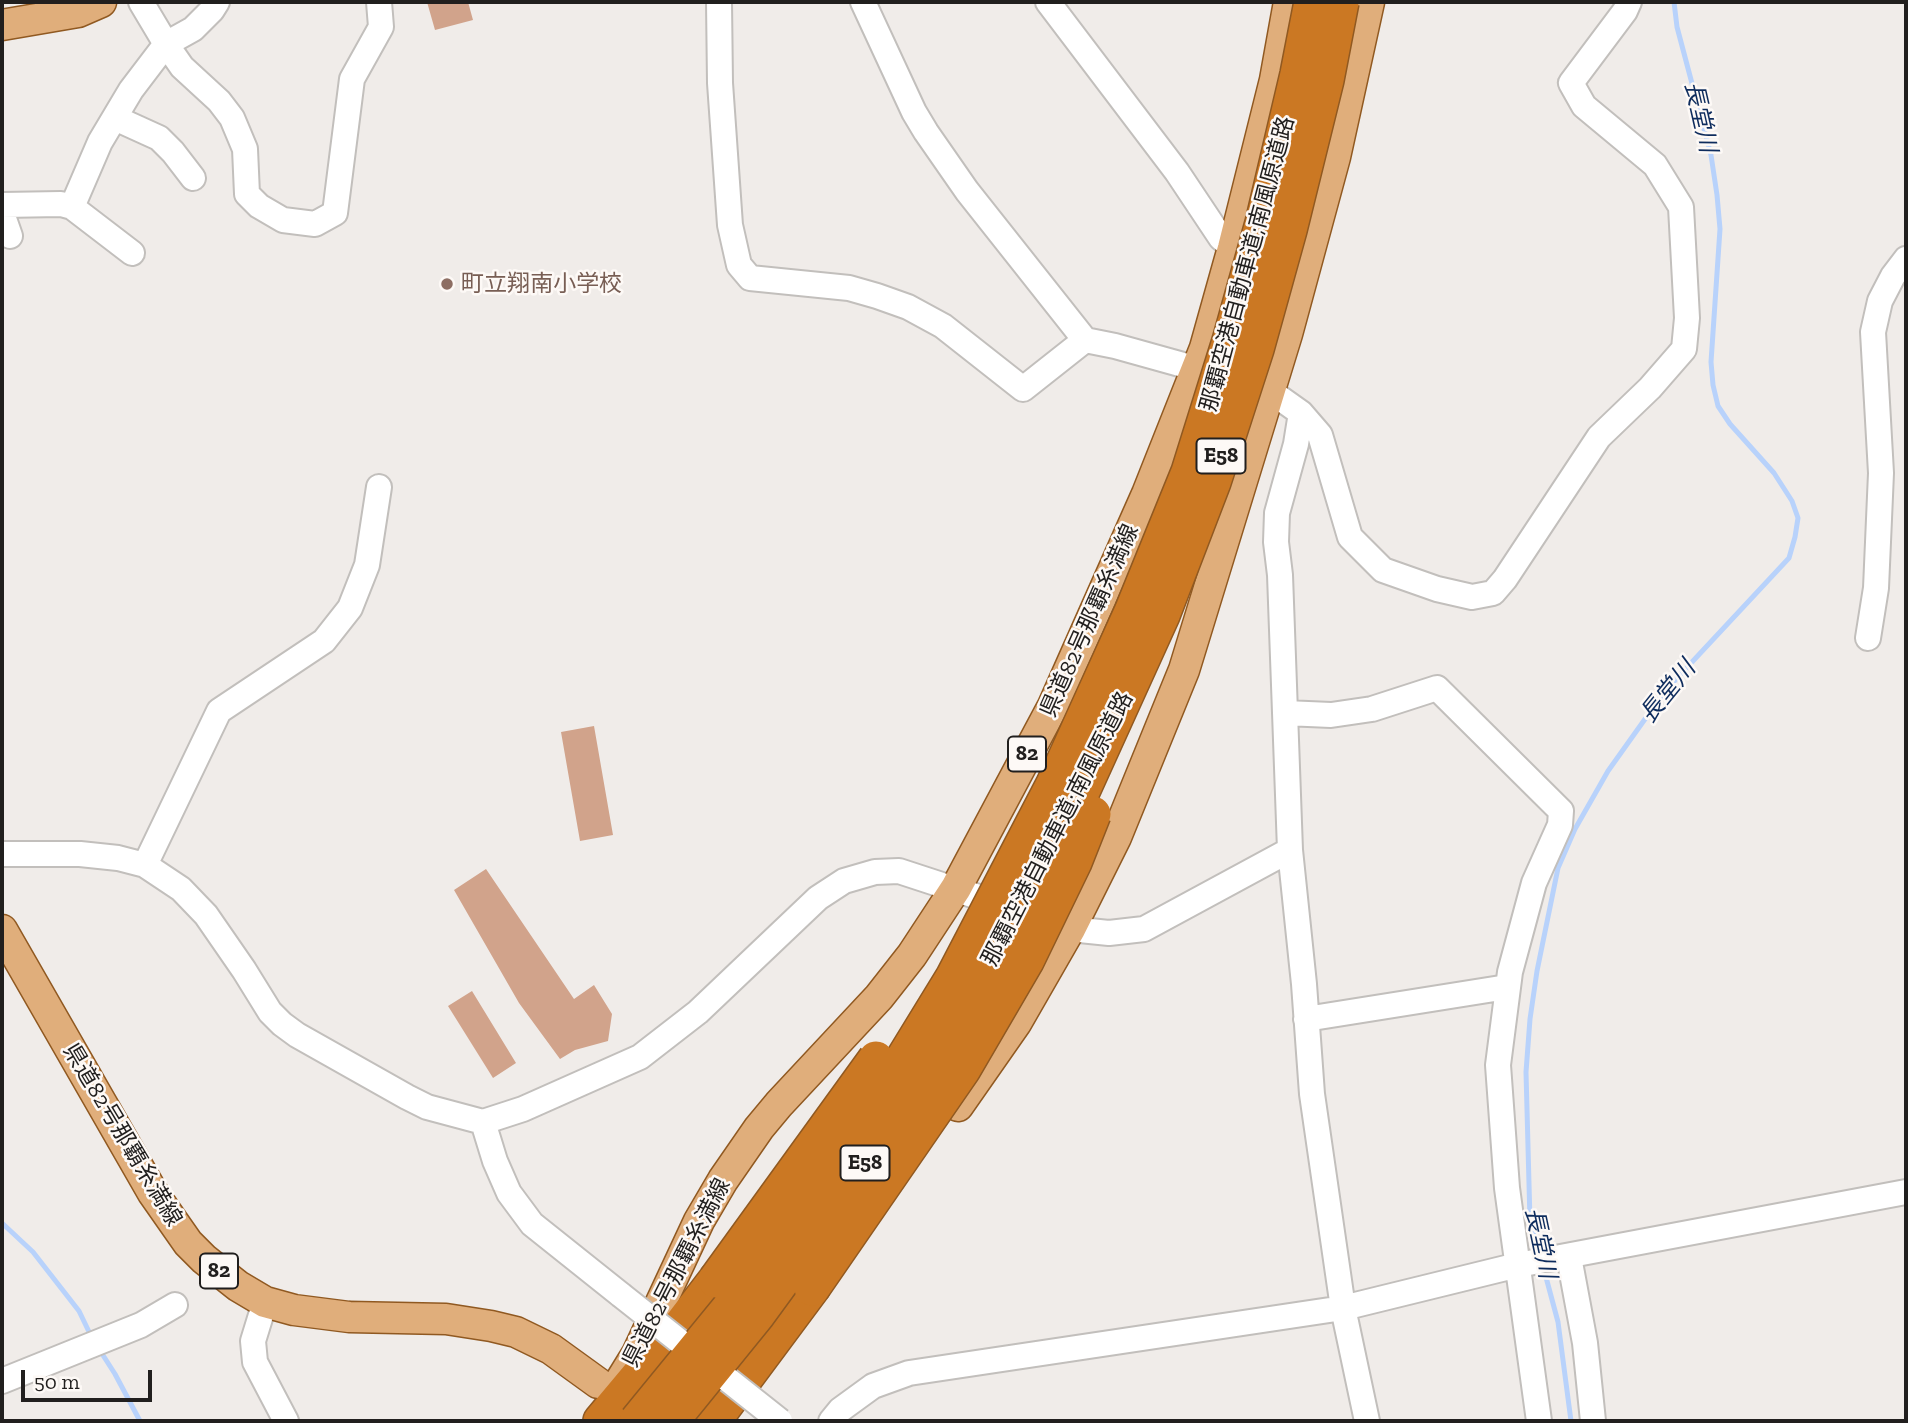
<!DOCTYPE html>
<meta charset="utf-8">
<style>
body{margin:0}
#map{position:relative;width:1908px;height:1423px;overflow:hidden;background:#f0ece9;font-family:"Zilla Slab",serif}
canvas{display:block}
.frame{position:absolute;inset:0;border:4px solid #211f1e;pointer-events:none}
.scale{position:absolute;left:21px;top:1370px;width:131px;height:32px;box-sizing:border-box;border:4px solid #211f1e;border-top:0;padding-left:9px;font-size:21px;line-height:24px;white-space:nowrap;color:#211f1e;-webkit-text-stroke:5px #fdf9f6;paint-order:stroke}
</style>
<div id="map">
<canvas width="1908" height="1423"></canvas>
<div class="frame"></div>
<div class="scale">50 m</div>
</div>
<script>
const ctx = document.querySelector('canvas').getContext('2d');
ctx.lineJoin = 'round';
const toPath = rows => new Path2D(rows.map(r => 'M' + r).join(''));
function trace(path, color, width, dash) { ctx.strokeStyle = color; ctx.lineWidth = width; ctx.lineCap = dash ? 'butt' : 'round'; ctx.setLineDash(dash || []); ctx.stroke(path); }
function fillPath(path, color) { ctx.fillStyle = color; ctx.fill(path, 'evenodd'); }
function label(font, color, halo, rows, align = 'center') {
  ctx.font = font + ' "Zilla Slab","Noto Sans JP",serif'; ctx.lineWidth = 5; ctx.setLineDash([]); ctx.textBaseline = 'middle'; ctx.strokeStyle = halo; ctx.fillStyle = color; for (const [text, x, y, turn = 0] of rows) {
    ctx.save(); ctx.translate(x, y); ctx.rotate((+turn || 0) * Math.PI / 180); ctx.textAlign = isNaN(turn) ? turn : align; if (halo) ctx.strokeText(text, 0, 0); ctx.fillText(text, 0, 0); ctx.restore();
  }
}
trace(toPath([
 [2,1223,33,1252,79,1311,92,1338],
 [1539,1253,1530,1221,1526,1072,1530,1019,1537,971,1558,868,1575,829,1608,771,1665,691,1789,558,1795,537,1798,518,1792,501,1774,473,1730,424,1718,406,1713,385,1711,362,1720,229,1717,195,1711,155,1677,27,1674,2],
 [1543,1266,1558,1322,1571,1421],
 [99,1349,115,1374,140,1421]
]), '#b8d2fb', 5);
fillPath(toPath([
 [427,2,468,2,473,20,435,30],
 [594,726,613,835,580,841,561,732],
 [486,869,574,999,594,985,612,1014,608,1041,575,1050,560,1059,519,1003,454,890],
 [472,991,516,1063,493,1078,448,1006]
]), '#d1a38b');
const minor = toPath([
 [141,2,166,44,182,67,219,101,232,118,245,149,247,194,259,206,283,220,315,224,335,213,352,79,381,27,379,2],
 [719,2,720,83,730,225,739,265,750,278,849,288,877,296,908,307,943,326,1023,389,1085,340],
 [863,2,914,112,926,132,967,191,1085,340,1115,346,1212,373],
 [1048,2,1177,172,1221,238,1233,248],
 [115,118,159,138,173,152,193,178],
 [2,205,61,204,72,207,132,253],
 [72,207,100,142,131,90,166,44,193,29,212,10,217,2],
 [2,213,10,236],
 [1254,386,1270,391,1301,413,1320,435,1350,537,1383,570,1437,589,1472,597,1493,593,1505,579,1599,437,1650,388,1684,349,1687,318,1681,207,1655,165,1584,106,1571,83,1625,11,1629,2],
 [1301,413,1296,444,1277,513,1276,542,1280,575,1290,850,1304,984,1312,1094,1343,1308,1367,1421],
 [1868,638,1876,588,1881,473,1873,332,1880,301,1893,276,1906,259],
 [1285,713,1331,715,1372,709,1437,688,1561,811,1560,825,1534,883,1510,972,1498,1065,1507,1188,1539,1421],
 [2,854,80,854,118,858,145,865,181,889,206,915,244,970,270,1012,282,1024,297,1035,407,1097,427,1107,483,1122,523,1109,640,1057,698,1012,818,898,844,881,875,872,899,871,1006,906],
 [145,865,219,711,324,641,350,608,367,565,379,487],
 [1054,923,1070,929,1109,933,1144,929,1290,850],
 [1306,1019,1507,987],
 [483,1122,495,1161,509,1193,532,1224,621,1295],
 [1569,1257,1585,1343,1593,1421],
 [265,1302,253,1341,255,1362,286,1421],
 [2,1381,141,1325,175,1305],
 [831,1421,840,1410,873,1386,909,1373,1343,1308,1518,1265,1906,1192]
]);
const major = toPath([
 [2,25,78,12,101,2],
 [2,930,153,1193,188,1243,204,1259,238,1286,265,1302,294,1310,349,1317,446,1319,491,1326,516,1332,551,1349,598,1383],
 [958,1106,1016,1023,1070,929,1116,837,1184,670,1287,334,1335,157,1369,2],
 [621,1380,637,1354,699,1221,723,1180,759,1128,779,1104,879,997,912,955,956,888,1053,706,1147,494,1205,348,1233,248,1275,80,1289,2]
]);
const highway = toPath([
 [601,1421,683,1323,716,1280],
 [713,1421,812,1288]
]);
trace(minor, '#c2bfbc', 28);
trace(major, '#905921', 33);
trace(highway, '#905921', 38);
trace(minor, '#fff', 24);
trace(major, '#e0ae7b', 30);
trace(highway, '#cb7823', 35);
const minorBridge = toPath([
 [621,1295,780,1421]
]);
const highwayBridge = toPath([
 [716,1280,876,1059],
 [812,1288,963,1069,1026,961,1074,862,1093,814],
 [637,1421,736,1300,826,1175,896,1071,953,978,1054,784,1132,612,1189,472,1230,341,1263,223,1298,74,1312,2],
 [671,1421,757,1315,849,1189,919,1081,976,989,1033,887,1083,789,1162,615,1213,482,1256,349,1289,230,1326,80,1341,2]
]);
trace(minorBridge, '#c2bfbc', 28, []);
trace(highwayBridge, '#905921', 38, []);
trace(minorBridge, '#fff', 24);
trace(highwayBridge, '#cb7823', 35);
for (const [x, y, r, color] of [
 [447,284,7,"#8d6e63"]
]) { const dot = new Path2D(); dot.arc(x, y, r, 0, 2 * Math.PI); ctx.fillStyle = color; ctx.fill(dot); trace(dot, '#fdf9f6', 2.5); }
for (const [x, y, w] of [
 [1221,456,49],
 [1027,754,38],
 [865,1163,49],
 [219,1271,38]
]) { const box = new Path2D(); box.roundRect(x - w / 2, y - 17.5, w, 35, 5); ctx.fillStyle = '#fdf9f6'; ctx.fill(box); trace(box, '#211f1e', 2); }
label('bold 21px', '#211f1e', null, [
 ["E58",1221,456],
 ["82",1027,754],
 ["E58",865,1163],
 ["82",219,1271]
]);
label('23px', '#211f1e', '#fdf9f6', [
 ["那覇空港自動車道;南風原道路",1248,264,-75],
 ["県道82号那覇糸満線",1090,621,-66],
 ["那覇空港自動車道;南風原道路",1058,829,-63],
 ["県道82号那覇糸満線",122,1135,59],
 ["県道82号那覇糸満線",677,1273,-63]
]);
label('23px', '#785e54', '#fdf9f6', [
 ["町立翔南小学校",461,284]
], 'left');
label('italic 24px', '#0e2c5d', '#fdf9f6', [
 ["長堂川",1700,117,77],
 ["長堂川",1668,692,-51],
 ["長堂川",1540,1243,78]
]);
</script>
